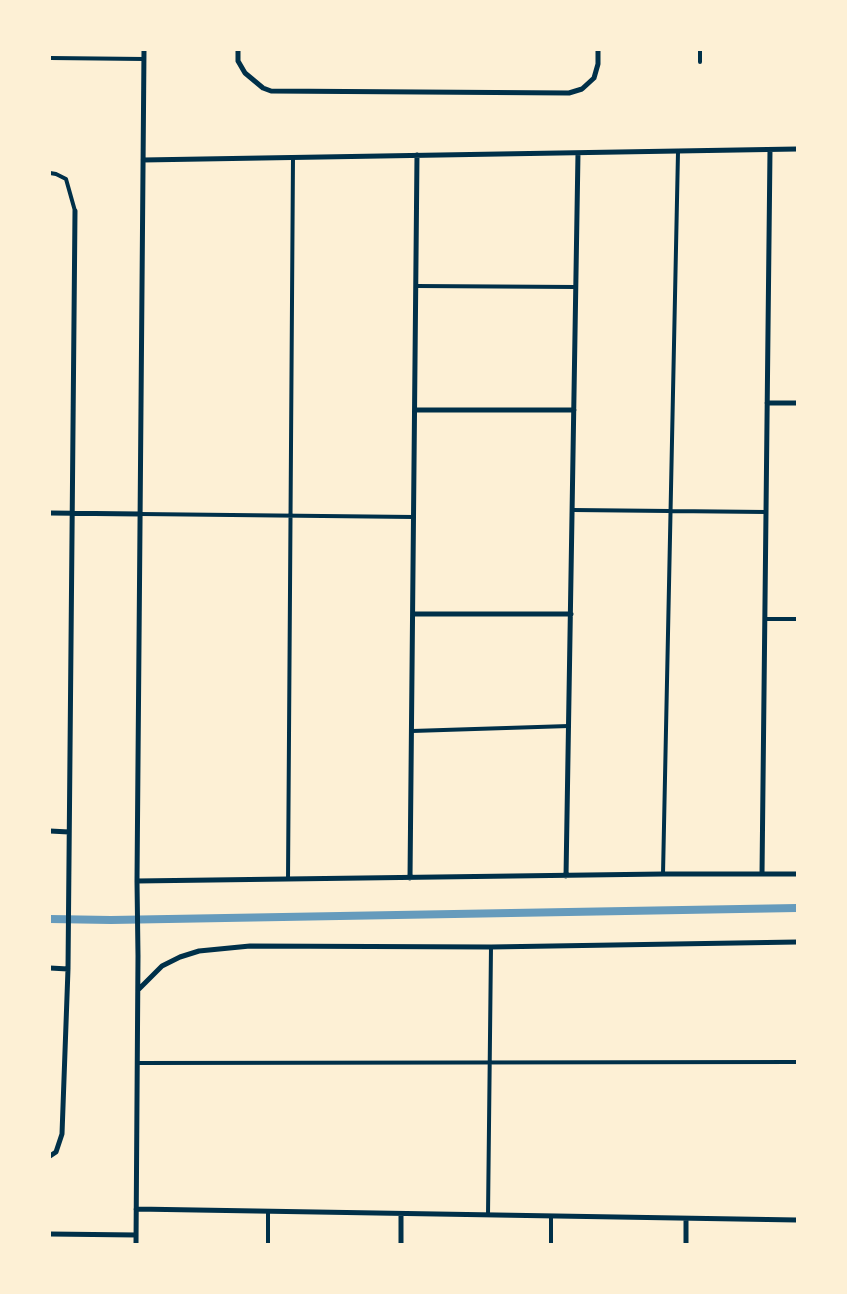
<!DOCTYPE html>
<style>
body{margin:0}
#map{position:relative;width:847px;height:1294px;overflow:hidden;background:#fdf0d5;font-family:"Open Sans",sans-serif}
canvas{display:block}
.frame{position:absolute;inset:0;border:51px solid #fdf0d5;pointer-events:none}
</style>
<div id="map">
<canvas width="847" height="1294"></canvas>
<div class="frame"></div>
</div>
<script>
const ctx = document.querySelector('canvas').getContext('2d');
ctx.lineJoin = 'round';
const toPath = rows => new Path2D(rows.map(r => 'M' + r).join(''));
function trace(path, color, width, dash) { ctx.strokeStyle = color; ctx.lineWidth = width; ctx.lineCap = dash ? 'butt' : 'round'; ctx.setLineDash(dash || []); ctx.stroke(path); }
trace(toPath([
 [50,919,111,920,797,908]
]), '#669bbc', 8);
trace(toPath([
 [50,58,144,59],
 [700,62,700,50],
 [50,173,56,174,66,179,75,211],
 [416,286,576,287],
 [573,510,766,512],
 [140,514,414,517],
 [765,619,797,619],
 [412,731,569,726],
 [663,874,678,152],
 [288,879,293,157],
 [137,1063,797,1062],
 [488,1215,491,947],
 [268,1244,268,1212],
 [551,1244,551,1216]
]), '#003049', 4);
trace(toPath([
 [238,50,238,61,245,73,263,88,271,91,569,93,582,89,594,78,598,64,598,50],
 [143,160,797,149],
 [767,403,797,403],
 [415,410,574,410],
 [50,513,140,514],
 [413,614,571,614],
 [50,831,69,832],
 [762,874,770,150],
 [566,876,578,153],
 [410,878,417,155],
 [137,881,663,874,797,874],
 [50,968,68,969],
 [138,990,162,966,180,957,199,951,250,946,491,947,797,942],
 [50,1156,56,1152,62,1134,68,969,75,211],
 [136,1209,797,1220],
 [50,1234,136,1235],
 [136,1244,138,956,137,881,144,50],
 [401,1244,401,1214],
 [686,1244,686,1219]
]), '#003049', 5);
</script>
